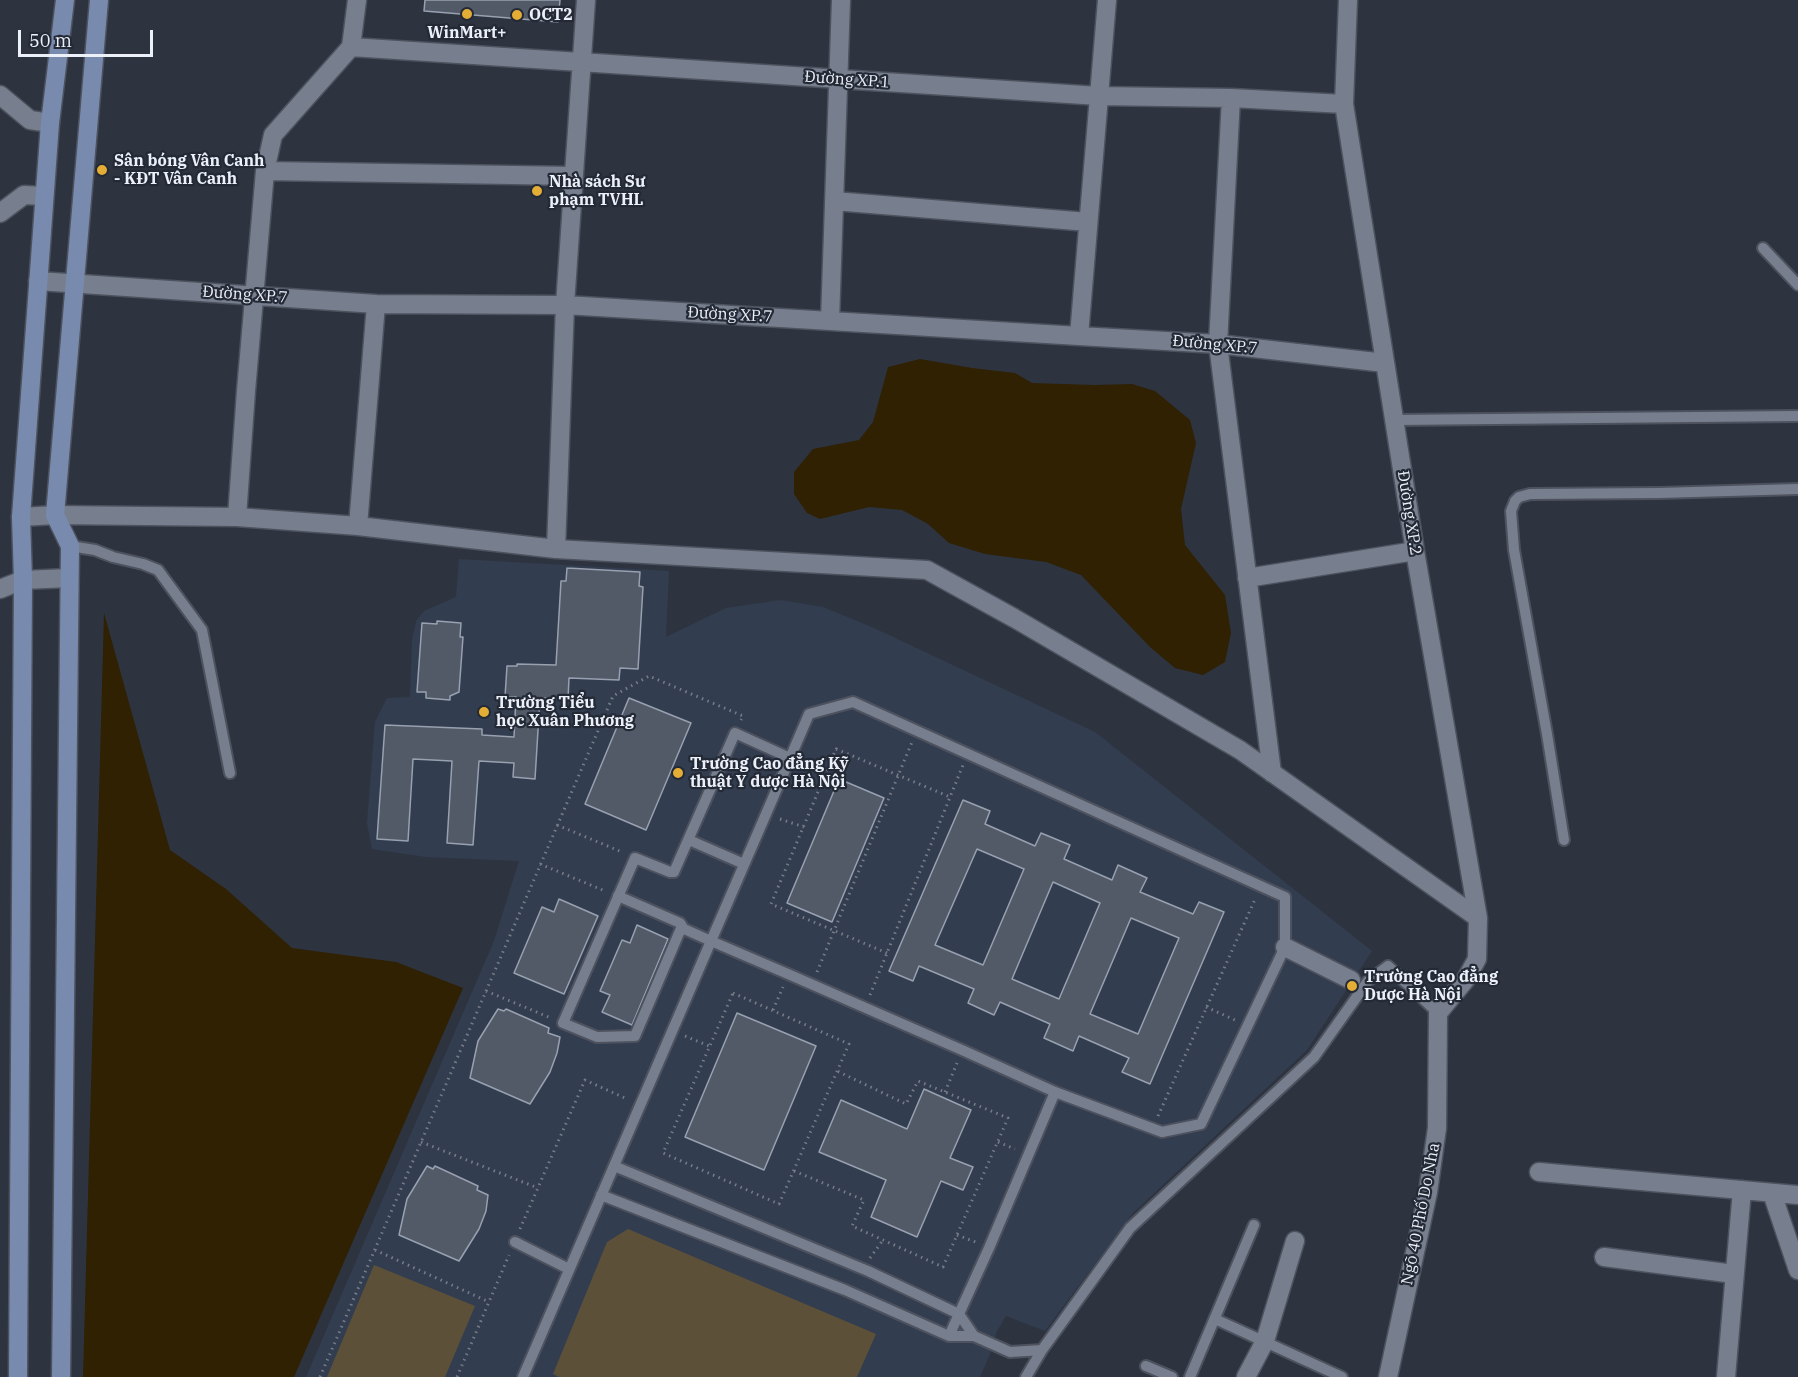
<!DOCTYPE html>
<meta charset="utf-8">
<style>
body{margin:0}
#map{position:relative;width:1798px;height:1377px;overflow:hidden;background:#2d3440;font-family:"IBM Plex Serif",serif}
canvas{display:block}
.scale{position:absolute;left:18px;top:30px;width:135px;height:27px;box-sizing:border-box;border:3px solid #ecf0f9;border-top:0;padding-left:8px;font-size:18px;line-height:21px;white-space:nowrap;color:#ecf0f9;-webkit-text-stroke:4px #232a36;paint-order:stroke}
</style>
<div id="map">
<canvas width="1798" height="1377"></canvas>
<div class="scale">50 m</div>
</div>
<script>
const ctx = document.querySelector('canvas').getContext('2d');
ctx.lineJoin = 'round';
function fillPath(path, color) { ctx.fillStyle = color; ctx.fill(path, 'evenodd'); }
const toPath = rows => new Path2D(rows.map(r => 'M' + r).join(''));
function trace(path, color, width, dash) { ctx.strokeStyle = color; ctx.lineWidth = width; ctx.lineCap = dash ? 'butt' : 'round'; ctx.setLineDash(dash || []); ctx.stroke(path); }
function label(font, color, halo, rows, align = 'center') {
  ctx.font = font + ' "IBM Plex Serif",serif'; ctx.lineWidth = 4.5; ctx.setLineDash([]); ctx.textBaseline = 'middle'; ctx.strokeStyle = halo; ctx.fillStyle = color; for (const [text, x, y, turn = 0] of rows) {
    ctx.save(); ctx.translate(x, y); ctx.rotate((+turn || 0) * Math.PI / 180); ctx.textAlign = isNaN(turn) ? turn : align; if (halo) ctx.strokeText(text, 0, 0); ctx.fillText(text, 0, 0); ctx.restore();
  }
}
fillPath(toPath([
 [459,559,669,571,666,637,726,608,781,600,823,607,874,628,1095,732,1372,951,1307,1050,1133,1213,1045,1331,1006,1316,997,1331,990,1354,980,1377,306,1377,494,941,519,861,426,857,372,849,367,823,375,722,387,698,410,697,412,640,416,621,424,611,456,597]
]), '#333d50');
fillPath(toPath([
 [628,1229,876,1334,857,1377,559,1377,553,1374,607,1242],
 [374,1265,475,1306,445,1377,327,1377]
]), '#5c5039');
fillPath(toPath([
 [920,359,972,368,1015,373,1032,383,1094,385,1132,384,1155,391,1190,420,1196,443,1181,509,1185,545,1225,595,1231,633,1225,662,1203,675,1175,668,1150,647,1081,575,1046,562,985,554,949,543,928,524,902,510,869,507,820,519,807,513,794,494,794,472,813,449,859,440,873,422,888,367],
 [104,613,170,850,226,889,292,948,396,962,463,988,294,1377,83,1377]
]), '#2f2102');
const building = toPath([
 [425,0,560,0,558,22,424,11,425,0],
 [567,568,640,572,639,586,643,587,638,669,620,668,619,680,569,678,568,699,540,698,535,779,513,777,514,763,479,761,473,845,447,843,452,761,413,759,408,841,377,839,385,725,482,729,482,735,514,737,516,697,505,697,507,666,517,666,517,664,556,665,561,581,566,581,567,568],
 [437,621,461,623,460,637,463,637,459,692,450,696,450,700,426,698,426,692,417,692,422,623,437,624,437,621],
 [629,698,691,723,646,830,585,804,629,698],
 [839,779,884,798,832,922,787,903,839,779],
 [963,800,990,811,985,824,1035,846,1041,833,1070,845,1064,859,1112,880,1118,865,1147,878,1140,892,1193,914,1199,902,1224,912,1150,1084,1122,1072,1129,1058,1079,1036,1073,1051,1044,1038,1050,1024,1000,1002,994,1015,968,1003,974,989,919,966,913,981,889,971,963,800],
 [977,849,1024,869,983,965,935,945,977,849],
 [1053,882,1100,903,1059,999,1012,979,1053,882],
 [1131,918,1179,938,1138,1034,1090,1014,1131,918],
 [559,899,598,916,564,994,514,973,542,907,554,912,559,899],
 [637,925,668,939,632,1025,602,1012,610,995,600,991,622,940,630,943,637,925],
 [498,1009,504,1011,506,1009,549,1028,548,1033,560,1037,557,1053,550,1072,530,1104,470,1078,478,1041,498,1009],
 [737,1013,816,1046,764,1170,685,1137,737,1013],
 [924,1089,971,1110,950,1158,973,1167,963,1190,941,1181,917,1237,871,1217,886,1180,819,1152,841,1100,907,1129,924,1089],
 [427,1166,433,1169,435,1166,478,1186,477,1190,488,1195,486,1211,479,1229,459,1261,399,1235,407,1199,427,1166]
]);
fillPath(building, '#525967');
trace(building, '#98a1b0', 1.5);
const lane = toPath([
 [1763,248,1798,285],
 [1394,420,1798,416],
 [70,546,95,550,113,557,143,564,158,570,202,630,230,773],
 [689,840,744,864],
 [1564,840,1547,734,1514,550,1511,511,1515,501,1519,497,1530,494,1659,493,1798,489],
 [618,896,680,923,682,926,635,1036,597,1037,563,1023,635,858,670,872,674,872,735,733,790,758],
 [614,1166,868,1271,959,1314,974,1336],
 [601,1195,845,1290,949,1336,974,1336,1010,1352,1042,1350],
 [515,1242,569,1269],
 [1215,1319,1342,1377],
 [949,1336,989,1248,1055,1092],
 [1146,1366,1172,1377],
 [523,1377,711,941,766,814,809,714,853,702,1285,897,1285,947,1201,1124,1162,1132,1055,1092,962,1050,788,974,711,941,682,928],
 [1026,1377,1042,1350,1130,1228,1314,1057,1368,981,1388,966,1438,1013],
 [1190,1377,1254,1225]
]);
const street = toPath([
 [1348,0,1344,104,1415,551,1478,918,1477,959,1466,979,1438,1013,1437,1128,1428,1192,1388,1377],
 [351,47,1099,96,1231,98,1344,104],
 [0,95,30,120,50,123],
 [1231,98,1218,344,1272,773],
 [265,171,574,176],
 [834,201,1088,222],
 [0,213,24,195,44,196],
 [38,281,376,304,565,305,1079,336,1218,344,1385,363],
 [830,321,841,0],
 [1079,336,1107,0],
 [21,517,55,515,237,517,358,526,556,549,927,570,1014,618,1240,750,1478,918],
 [237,517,246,391,265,171,273,135,351,47,357,0],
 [358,526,376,304],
 [556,549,565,305,586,0],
 [1247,578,1415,551],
 [0,589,23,580,69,578],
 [1285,947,1351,980],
 [1539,1172,1798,1195],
 [1772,1193,1798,1270],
 [1604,1257,1734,1274],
 [1246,1377,1265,1341,1295,1241],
 [1726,1377,1742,1190]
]);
const secondary = toPath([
 [18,1377,23,580,21,517,50,123,65,0],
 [61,1377,70,546,55,515,99,0]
]);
trace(lane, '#4d525e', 14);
trace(street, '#4d525e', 21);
trace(secondary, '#4d525e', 21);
trace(toPath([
 [780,819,804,827],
 [557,825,622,852],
 [540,864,605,891],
 [887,953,771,904,836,749,950,797],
 [817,972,912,742],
 [486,991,551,1018],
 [733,993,849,1044,779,1204,663,1153,733,993],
 [870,995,963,765],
 [1206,1007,1235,1020],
 [773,1010,783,987],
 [685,1036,709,1046],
 [945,1092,957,1063],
 [1158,1116,1256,897],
 [421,1142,538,1188],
 [998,1142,1015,1149],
 [794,1171,864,1200,852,1226,943,1267,1008,1118,918,1081,906,1104,837,1071],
 [520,1229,585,1080,627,1099],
 [957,1235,978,1243],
 [375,1250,489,1302],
 [870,1258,883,1240],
 [320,1377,613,696,649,676,743,716,741,720],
 [457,1377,509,1255]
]), '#777d87', 3, [1.5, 4.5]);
trace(lane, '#777f8e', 10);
trace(street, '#777f8e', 18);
trace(secondary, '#788baf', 18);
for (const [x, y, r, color] of [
 [467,14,6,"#e4ad35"],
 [517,15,6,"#e4ad35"],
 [102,170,6,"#e4ad35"],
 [537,191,6,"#e4ad35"],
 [484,712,6,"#e4ad35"],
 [678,773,6,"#e4ad35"],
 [1352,986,6,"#e4ad35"]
]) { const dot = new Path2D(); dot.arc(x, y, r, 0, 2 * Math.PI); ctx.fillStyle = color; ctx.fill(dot); trace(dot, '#232a36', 2); }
label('bold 16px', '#ecf0f9', '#232a36', [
 ["OCT2",529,15],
 ["WinMart+",467,33,"center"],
 ["Sân bóng Vân Canh",114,161],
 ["- KĐT Vân Canh",114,179],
 ["Nhà sách Sư",549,182],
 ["phạm TVHL",549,200],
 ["Trường Tiểu",496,703],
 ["học Xuân Phương",496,721],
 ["Trường Cao đẳng Kỹ",690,764],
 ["thuật Y dược Hà Nội",690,782],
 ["Trường Cao đẳng",1364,977],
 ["Dược Hà Nội",1364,995]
], 'left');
label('16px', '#ecf0f9', '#232a36', [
 ["Đường XP.1",847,80,4],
 ["Đường XP.7",245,295,4],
 ["Đường XP.7",730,315,3],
 ["Đường XP.7",1215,345,5],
 ["Đường XP.2",1409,513,81],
 ["Ngõ 40 Phố Do Nha",1421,1214,-79]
]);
</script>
